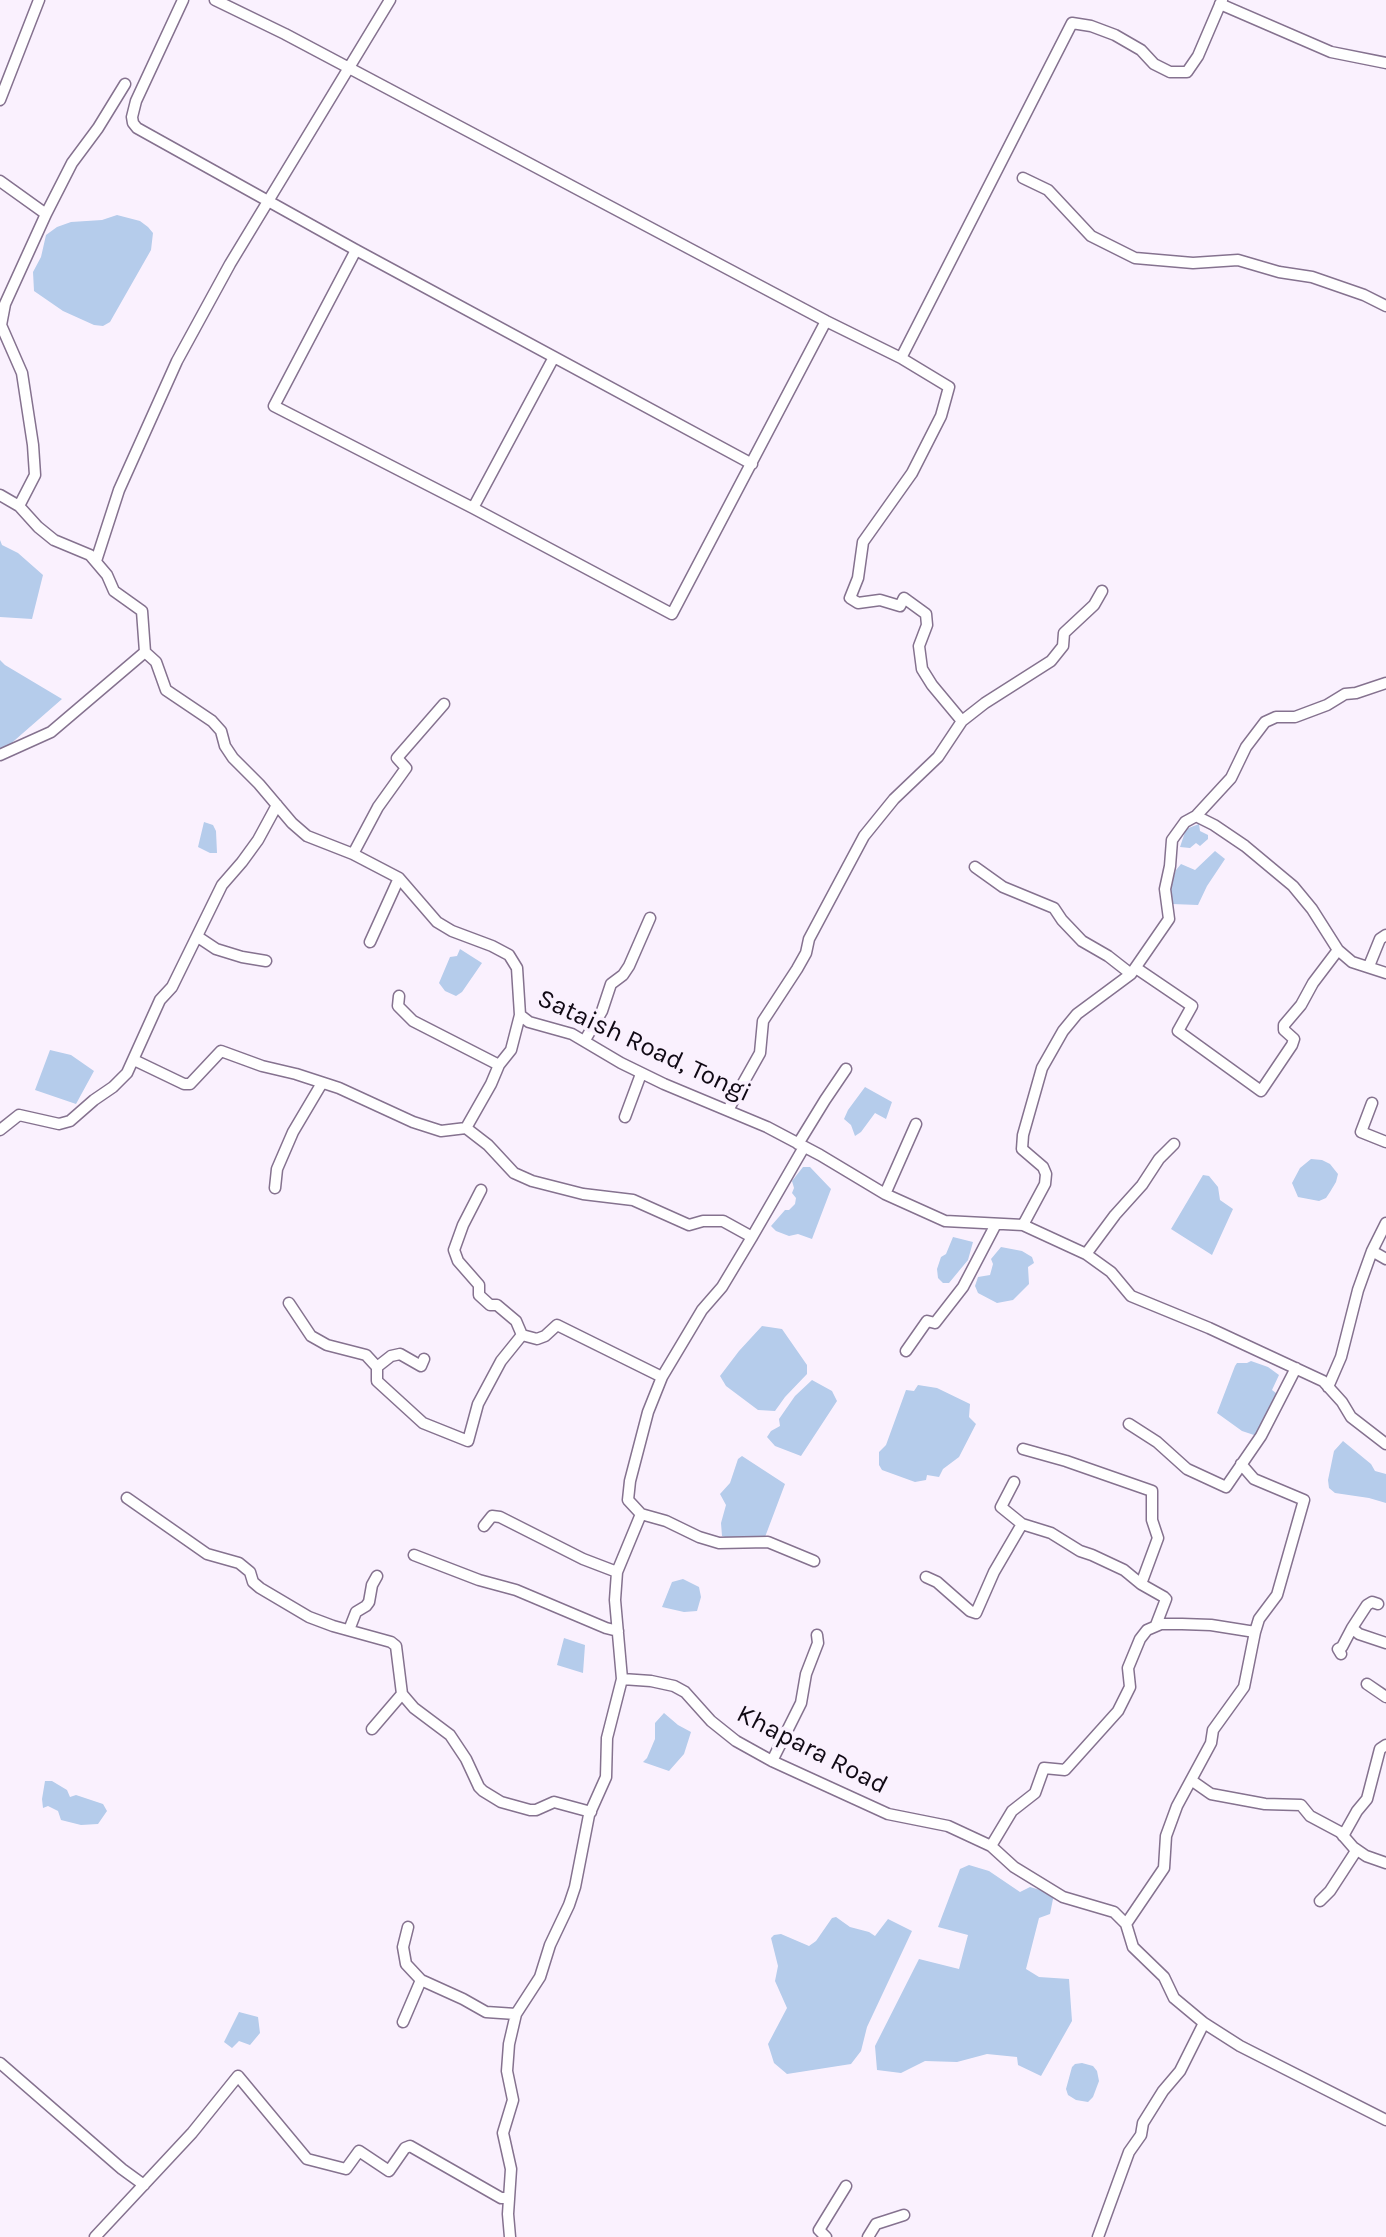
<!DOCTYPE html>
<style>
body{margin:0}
canvas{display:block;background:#faf1fe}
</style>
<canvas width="1386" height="2237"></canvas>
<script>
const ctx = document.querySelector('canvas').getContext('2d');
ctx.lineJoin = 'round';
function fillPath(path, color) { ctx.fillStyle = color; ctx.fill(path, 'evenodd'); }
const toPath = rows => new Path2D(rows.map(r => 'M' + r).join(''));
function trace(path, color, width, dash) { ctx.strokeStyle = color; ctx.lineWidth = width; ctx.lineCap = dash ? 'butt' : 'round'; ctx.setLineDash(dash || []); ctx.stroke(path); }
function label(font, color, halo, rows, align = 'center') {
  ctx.font = font + ' Karla,sans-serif'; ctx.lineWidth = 7; ctx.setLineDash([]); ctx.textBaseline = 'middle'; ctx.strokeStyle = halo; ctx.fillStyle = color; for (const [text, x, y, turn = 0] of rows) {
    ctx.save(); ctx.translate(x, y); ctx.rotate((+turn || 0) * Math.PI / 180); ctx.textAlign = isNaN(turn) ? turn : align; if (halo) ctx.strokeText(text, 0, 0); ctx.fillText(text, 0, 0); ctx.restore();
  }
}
fillPath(toPath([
 [117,215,140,221,148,227,153,233,151,250,110,322,103,326,94,325,63,311,34,291,33,272,41,257,46,235,57,227,71,222,102,220],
 [0,540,2,545,18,553,43,575,32,619,0,617],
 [0,660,5,665,62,699,7,747,0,748],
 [204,822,213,825,216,831,217,853,210,853,198,847],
 [1199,824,1200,831,1208,835,1208,839,1200,846,1196,843,1190,848,1180,847,1186,829],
 [1215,851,1225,859,1207,886,1198,905,1172,904,1170,889,1176,870,1181,864,1195,870],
 [460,949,482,963,462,992,456,996,445,991,439,983,450,957,457,956],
 [50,1050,71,1055,94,1071,76,1104,35,1090],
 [865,1087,892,1102,886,1119,875,1113,861,1132,855,1136,851,1125,844,1119,848,1110],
 [1311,1159,1322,1160,1330,1164,1338,1174,1336,1182,1330,1192,1326,1198,1319,1201,1298,1197,1292,1183,1300,1168],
 [803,1167,810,1167,831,1189,812,1239,798,1234,789,1236,776,1231,771,1226,785,1210,789,1210,795,1204,796,1198,792,1193,794,1188,792,1181],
 [1203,1175,1209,1176,1218,1187,1220,1200,1233,1209,1212,1255,1171,1229],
 [953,1237,973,1242,968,1260,949,1283,943,1283,938,1278,937,1269,941,1257,946,1254],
 [1001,1247,1022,1251,1032,1257,1034,1263,1028,1267,1029,1284,1013,1300,997,1303,978,1293,975,1286,978,1277,990,1275,993,1264,991,1259],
 [762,1326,782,1329,807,1365,807,1374,785,1397,775,1411,758,1410,726,1386,720,1376,739,1351],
 [1251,1361,1268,1367,1279,1375,1272,1390,1276,1393,1277,1399,1257,1436,1242,1431,1217,1413,1235,1366,1237,1363,1247,1363],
 [812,1380,832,1391,837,1401,801,1456,775,1446,767,1437,771,1431,780,1426,779,1419,795,1396],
 [918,1385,937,1388,970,1404,969,1417,976,1424,959,1457,943,1469,939,1477,927,1475,926,1480,915,1482,882,1470,879,1465,879,1452,886,1445,906,1390,914,1391],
 [1343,1441,1371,1464,1375,1471,1386,1474,1386,1503,1369,1498,1335,1493,1329,1488,1328,1480,1334,1451],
 [742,1456,785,1484,765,1537,732,1539,722,1536,721,1523,726,1505,720,1494,730,1483,738,1459],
 [683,1579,699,1587,701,1597,697,1611,684,1612,662,1607,672,1582],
 [564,1638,585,1645,583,1673,557,1665],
 [664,1713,678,1725,691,1732,684,1754,669,1771,643,1762,647,1758,655,1739,655,1723],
 [45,1781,52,1781,67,1790,70,1797,76,1795,103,1804,107,1811,98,1824,81,1825,61,1820,58,1811,48,1806,43,1808,42,1799],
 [969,1865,989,1871,1020,1892,1030,1887,1054,1894,1050,1914,1039,1918,1026,1969,1039,1977,1069,1979,1072,2021,1041,2076,1018,2065,1017,2057,987,2054,957,2062,925,2061,901,2073,877,2070,875,2046,919,1959,959,1969,968,1935,938,1927,960,1869],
 [836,1917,850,1927,869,1932,875,1936,888,1919,912,1931,867,2027,861,2051,851,2064,787,2074,774,2063,768,2044,787,2008,775,1981,778,1966,771,1938,774,1935,781,1934,809,1946,816,1941,832,1918],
 [239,2012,258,2017,260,2033,250,2045,239,2041,232,2048,224,2042],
 [1082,2063,1093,2066,1097,2071,1099,2081,1093,2097,1088,2102,1076,2100,1068,2095,1066,2089,1072,2067,1075,2064]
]), '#b5cceb');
const minor = toPath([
 [183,0,136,101,132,117,133,123,137,128,356,250,752,464],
 [215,0,285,34,826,321,901,358,949,387,941,416,912,473,863,542,858,578,850,598,858,603,880,600,900,606,904,598,926,614,927,625,919,646,922,669,932,685,962,721],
 [1220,4,1331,52,1386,63],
 [0,100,39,0],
 [1023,178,1048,190,1091,236,1135,258,1193,263,1238,260,1279,272,1312,277,1364,295,1386,306],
 [0,181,46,214],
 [356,250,274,406,473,508,672,614,826,321],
 [901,358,1072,23,1091,26,1115,35,1141,50,1154,64,1170,72,1187,72,1198,56,1222,0],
 [0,495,19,506,38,527,54,540,90,555,107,575,114,591,142,611,145,652,156,662,166,690,212,721,221,731,225,746,233,758,259,784,292,823,307,836,353,854,399,878,437,922,452,931,492,946,509,955,517,968,520,1015,529,1022,572,1034,621,1063,664,1084,767,1127,820,1155,885,1194,945,1221,1023,1225,1086,1254,1111,1272,1131,1296,1209,1328,1323,1381,1342,1402,1351,1417,1386,1444],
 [19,506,35,475,33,445,22,373,1,325,5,304,46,214,72,163,98,128,125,84],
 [473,508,554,357],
 [96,561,119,490,177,361,230,264,390,0],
 [0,755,51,732,145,652],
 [1196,816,1214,825,1245,846,1293,886,1312,909,1338,950,1352,962,1386,973],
 [353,854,378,807,406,768,397,758,444,704],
 [975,867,1003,887,1054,908,1062,920,1082,941,1108,956,1131,974],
 [198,937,216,949,242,957,266,961],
 [370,942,399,878],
 [1369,966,1380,939,1386,935],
 [1136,968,1192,1006,1178,1031,1261,1091,1292,1045,1294,1039,1284,1030,1284,1025,1301,1005,1313,983,1338,950],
 [399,996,398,1006,413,1021,499,1065],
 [585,1040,602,1011,611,984,623,975,629,966,650,918],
 [134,1060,184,1084,190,1084,221,1051,262,1066,296,1074,339,1088,413,1122,441,1131,466,1128,491,1084,499,1065,511,1050,520,1015],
 [1372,1103,1361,1132,1386,1142],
 [728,1110,760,1053,763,1021,797,969,806,953,809,939,864,836,894,799,938,757,962,721,985,703,1051,661,1063,646,1064,633,1094,605,1102,591],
 [625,1117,641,1074],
 [466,1128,488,1145,514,1173,532,1181,583,1194,633,1200,689,1225,703,1221,723,1221,752,1237],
 [0,1130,19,1115,59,1124,70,1121,94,1100,113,1087,127,1073,160,1000,172,987,222,885,242,862,258,840,277,805],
 [798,1144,825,1100,846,1069],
 [275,1188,277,1169,293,1132,322,1083],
 [481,1190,463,1225,454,1250,458,1261,479,1285,479,1295,490,1305,497,1305,516,1321,522,1335],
 [885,1194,916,1124],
 [1023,1225,1045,1184,1046,1174,1043,1167,1022,1149,1023,1135,1042,1068,1063,1031,1077,1014,1131,974,1169,919,1165,889,1170,866,1172,840,1185,822,1196,816,1231,778,1246,747,1265,722,1276,717,1295,717,1327,705,1345,694,1356,693,1386,683],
 [1372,1251,1386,1259],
 [1086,1254,1115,1215,1142,1185,1159,1159,1174,1144],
 [289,1303,311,1336,327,1345,366,1355,377,1367,377,1381,423,1423,468,1441,478,1404,501,1361,522,1335,537,1339,545,1336,557,1325,662,1377],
 [906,1351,927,1321,935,1323,963,1287,996,1224],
 [377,1367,391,1356,400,1354,421,1366,424,1359],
 [1328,1387,1341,1357,1358,1290,1372,1251,1386,1223],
 [1129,1424,1157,1442,1187,1469,1226,1487,1261,1436,1296,1368],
 [1023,1449,1066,1461,1152,1491,1152,1520,1158,1538,1141,1584],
 [1014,1482,1001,1507,1022,1524,1051,1533,1080,1551,1092,1555,1124,1570,1141,1584,1164,1597,1166,1599,1156,1625],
 [127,1498,207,1554,239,1563,250,1572,253,1582,260,1588,309,1617,333,1626,391,1642,396,1646,402,1694,414,1708,450,1735,466,1759,479,1787,483,1791,501,1802,530,1810,536,1810,554,1802,591,1812],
 [641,1514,666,1521,699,1537,719,1543,768,1542,814,1561],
 [484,1526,492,1516,500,1517,583,1559,617,1572],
 [414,1555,479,1580,516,1590,606,1628,618,1631],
 [926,1577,937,1582,970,1611,976,1613,994,1572,1022,1524],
 [1378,1604,1372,1602,1367,1605,1352,1628,1359,1634,1386,1643],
 [349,1630,356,1612,366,1606,369,1602,372,1585,377,1576],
 [1341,1654,1338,1649,1342,1647,1352,1628],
 [622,1679,651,1681,674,1686,685,1692,711,1721,736,1741,772,1761,888,1814,948,1826,991,1846,1014,1867,1063,1897,1114,1912,1126,1924,1133,1947,1164,1977,1174,1998,1204,2023,1240,2046,1386,2120],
 [1367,1684,1386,1697],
 [372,1729,402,1694],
 [772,1761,801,1703,806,1674,818,1643,817,1635],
 [1191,1780,1211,1794,1265,1804,1301,1805,1310,1816,1340,1832,1353,1847,1366,1856,1386,1863],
 [1343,1836,1357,1811,1367,1799,1380,1749,1386,1745],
 [991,1846,1012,1811,1035,1793,1044,1768,1065,1770,1118,1711,1130,1687,1128,1668,1140,1639,1147,1630,1161,1624,1182,1624,1211,1625,1255,1632,1259,1619,1277,1595,1304,1500,1254,1479,1241,1464],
 [1320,1901,1330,1891,1356,1851,1353,1847],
 [1126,1924,1164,1868,1166,1836,1177,1806,1211,1743,1213,1730,1244,1687,1255,1632],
 [408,1927,403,1947,406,1964,421,1980,463,1999,486,2012,516,2014],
 [403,2022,421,1980],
 [0,2063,122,2169,144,2185],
 [95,2237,192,2133,238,2076,307,2159,346,2169,359,2151,389,2171,405,2148,410,2146,501,2198,508,2198],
 [510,2237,508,2214,511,2169,503,2133,513,2100,507,2071,509,2044,516,2014,540,1977,550,1945,569,1905,575,1887,589,1815,606,1777,607,1738,622,1679,615,1600,617,1572,641,1514,628,1500,630,1481,648,1412,662,1377,702,1310,722,1287,752,1237,804,1147],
 [826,2237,819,2230,846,2186],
 [868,2237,876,2224,904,2215],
 [1098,2237,1129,2152,1141,2135,1143,2123,1163,2091,1180,2071,1204,2023]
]);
trace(minor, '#85728f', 13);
trace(minor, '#fff', 10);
label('26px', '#100914', '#faf1fe', [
 ["Sataish Road, Tongi",644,1046,25],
 ["Khapara Road",812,1750,27]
]);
</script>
